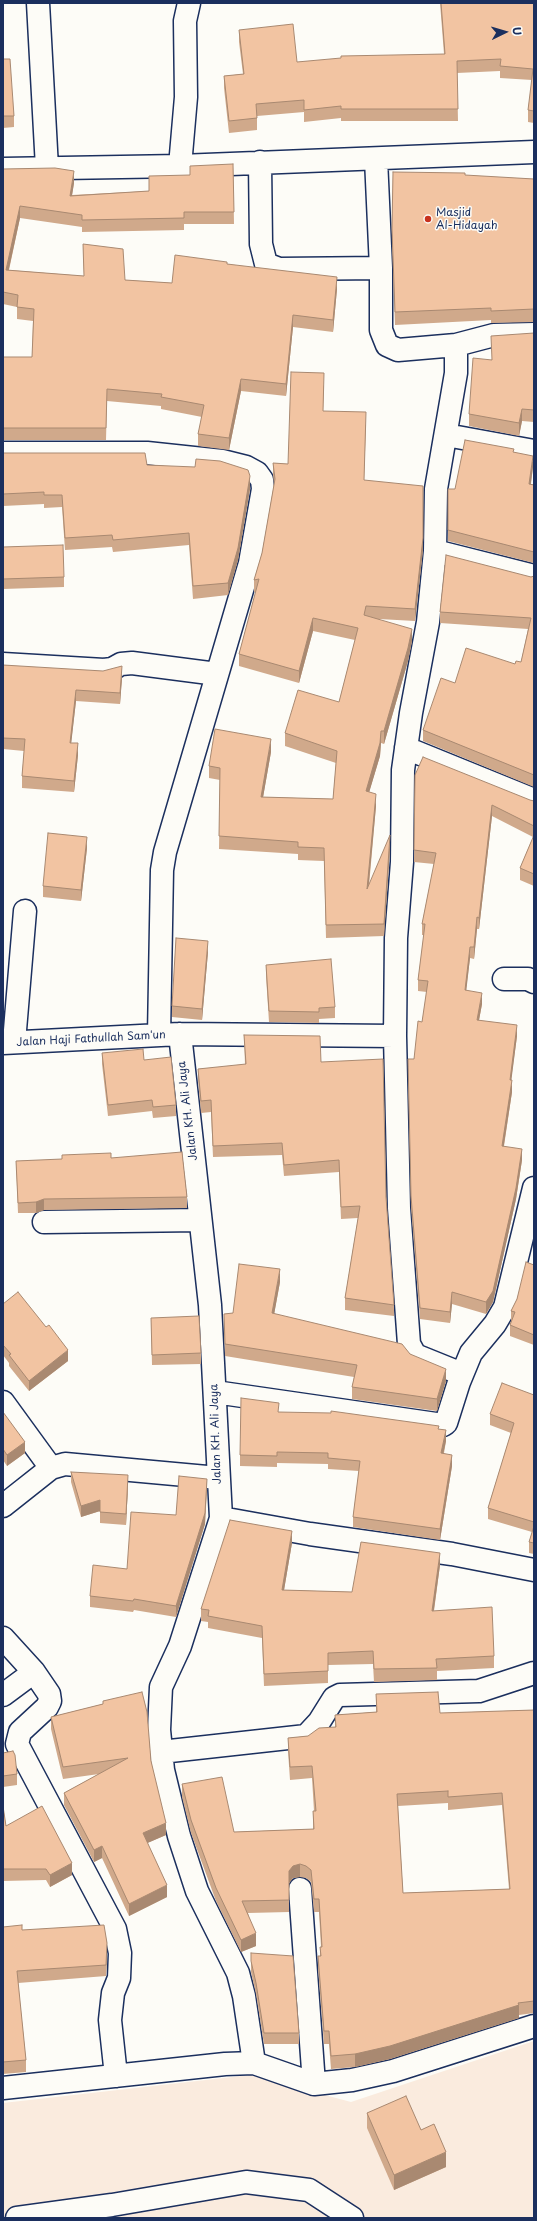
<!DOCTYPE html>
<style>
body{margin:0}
#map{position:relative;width:537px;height:2221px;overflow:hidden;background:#fdfcf7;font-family:"Playpen Sans",sans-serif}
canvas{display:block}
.frame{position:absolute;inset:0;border:4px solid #1b2f5e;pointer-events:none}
.north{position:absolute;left:485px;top:12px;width:40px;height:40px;-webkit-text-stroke:3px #fdfcf7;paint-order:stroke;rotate:85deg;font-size:11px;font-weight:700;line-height:16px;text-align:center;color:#1b2f5e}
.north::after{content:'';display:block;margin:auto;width:14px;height:18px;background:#1b2f5e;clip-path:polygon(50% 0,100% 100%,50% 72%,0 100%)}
</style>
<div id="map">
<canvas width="537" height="2221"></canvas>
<div class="frame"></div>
<div class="north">U</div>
</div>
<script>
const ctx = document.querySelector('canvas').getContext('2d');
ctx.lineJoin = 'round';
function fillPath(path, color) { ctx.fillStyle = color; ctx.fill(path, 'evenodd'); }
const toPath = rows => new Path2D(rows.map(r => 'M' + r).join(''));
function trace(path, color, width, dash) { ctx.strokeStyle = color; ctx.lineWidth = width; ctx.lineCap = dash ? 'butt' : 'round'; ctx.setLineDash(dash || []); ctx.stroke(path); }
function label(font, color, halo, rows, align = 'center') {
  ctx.font = font + ' "Playpen Sans",sans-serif'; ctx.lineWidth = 3; ctx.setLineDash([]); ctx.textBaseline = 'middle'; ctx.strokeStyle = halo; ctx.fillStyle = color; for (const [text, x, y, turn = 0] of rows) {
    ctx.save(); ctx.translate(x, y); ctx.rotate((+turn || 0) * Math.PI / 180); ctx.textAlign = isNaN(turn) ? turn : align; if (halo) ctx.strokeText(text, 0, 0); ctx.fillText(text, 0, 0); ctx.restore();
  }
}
fillPath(toPath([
 [534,2041,534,2218,3,2218,3,2103,250,2075,351,2102]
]), '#faebde');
const minor = toPath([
 [38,3,47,168],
 [376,159,381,268,381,330,387,345,398,350,456,345,456,373,436,489,435,551,428,622,411,713,403,770,402,862,396,938,395,1036,399,1208,409,1344,415,1355,462,1374],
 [260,162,261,244,266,264,279,269,381,268],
 [180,166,186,97,185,21,189,3],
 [3,169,180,166,534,152],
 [456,345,494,335,534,334],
 [446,435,534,451],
 [3,453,147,453,222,461,246,467,257,473,262,480,263,489,250,563,165,852,162,870,159,1035],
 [435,551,534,576],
 [3,664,104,670,112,669,121,664,132,663,217,674],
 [406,748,534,800],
 [504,979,528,979,534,982],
 [180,1034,210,1305,221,1518,310,1534,452,1554,534,1570],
 [14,1042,25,911],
 [3,1043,180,1034,395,1036],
 [44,1222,200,1220],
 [215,1392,443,1425,446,1423,459,1382,471,1353,495,1324,505,1307,534,1188],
 [3,1402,51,1468],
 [3,1506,51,1468,65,1464,218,1478],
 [221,1518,180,1646,161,1687,159,1730,163,1770,179,1836,197,1891,238,1973,244,1996,254,2063],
 [3,1638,34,1672,49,1694,50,1701,47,1707,20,1732,17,1744,115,1929,120,1953,119,1978,113,1993,110,2020,116,2076],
 [3,1695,34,1672],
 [161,1752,306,1736,319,1722,334,1698,340,1695,479,1691,534,1673],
 [300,1889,314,2084],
 [3,2088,225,2064,254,2063,314,2084,352,2080,393,2071,534,2026],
 [17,2218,112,2205,246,2182,309,2190,352,2218]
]);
trace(minor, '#1b2f5e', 25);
trace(minor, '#fdfcf7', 22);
fillPath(toPath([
 [440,3,534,3,534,123,528,122,528,110,532,80,500,78,500,71,457,73,458,121,341,121,341,118,304,122,304,112,257,116,257,130,229,133,224,88,224,76,243,74,239,42,239,30,297,62,444,54],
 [3,59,14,116,14,127,3,128],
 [233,164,234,224,184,224,184,230,82,232,82,227,20,218,9,270,84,276,83,244,125,280,172,283,227,264,337,289,333,332,293,327,286,396,241,391,229,450,198,446,198,434,202,417,161,409,161,406,107,401,106,440,3,440,3,357,32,357,33,321,17,319,17,307,3,304,3,169,74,183,72,195,149,191,190,175],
 [393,172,534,179,534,322,491,323,491,320,395,325,392,241],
 [534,333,534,422,522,421,519,436,469,426,469,414,491,360],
 [324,385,323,411,366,425,364,480,423,550,415,621,379,619,412,641,408,661,384,744,381,743,380,756,369,792,376,806,369,886,390,848,384,936,326,938,324,861,298,860,298,854,219,849,220,780,209,778,209,766,271,752,263,797,333,799,336,763,285,746,285,733,339,702,355,640,313,631,299,683,239,666,239,654,256,592,254,592,254,580,262,553,274,484,273,475,273,463,288,464],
 [514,452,533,467,531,484,534,485,534,563,448,541,448,489,455,489],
 [3,453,147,465,250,489,238,560,228,595,193,599,189,545,113,552,112,547,65,550,62,507,44,508,44,504,3,506],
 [3,547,64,577,64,587,3,589],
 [534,576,534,787,423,741,423,730,455,683,521,662,528,629,440,623,440,612],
 [3,665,122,678,120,704,76,701,71,743,78,755,74,792,22,788,22,776,24,751,3,749],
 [415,775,530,800,534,801,534,886,520,880,520,868,533,837,492,816,479,929,477,929,474,959,470,958,466,990,482,1004,479,1020,517,1036,511,1080,512,1092,504,1146,522,1160,516,1199,493,1302,486,1314,452,1304,450,1323,420,1319,411,1207,408,1070,414,1059,422,1022,427,992,418,991,418,980,424,935,422,935,422,924,434,864,414,862],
 [87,848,81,901,43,897,43,886],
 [208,952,202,1020,172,1017,172,1006],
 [266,965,335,1007,335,1018,319,1019,319,1023,269,1022,266,976],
 [244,1035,321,1062,386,1197,394,1305,394,1316,345,1310,345,1298,358,1218,341,1219,339,1172,284,1176,282,1155,213,1157,211,1112,201,1113,198,1080,198,1069,245,1065],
 [102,1053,144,1060,176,1105,176,1116,153,1118,152,1111,108,1116,102,1064],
 [111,1158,187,1197,187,1208,44,1210,36,1213,18,1213,16,1161],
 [534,1265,534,1345,510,1336,510,1325,511,1321,511,1311],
 [280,1282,274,1314,410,1354,446,1381,437,1411,352,1399,352,1387,354,1377,225,1356,224,1314,233,1313],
 [3,1304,68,1361,29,1391,9,1366,9,1363,3,1355],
 [151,1318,201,1353,201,1364,152,1365],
 [534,1395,534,1554,529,1553,529,1542,532,1532,488,1519,488,1508,511,1433,490,1425,490,1414],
 [3,1412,25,1453,7,1466,3,1460],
 [279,1412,439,1429,446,1441,444,1453,452,1466,440,1540,353,1527,353,1517,359,1471,328,1469,328,1464,277,1463,277,1467,240,1466,240,1455],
 [71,1472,128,1486,126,1525,100,1523,100,1511,81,1517,71,1482],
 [207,1490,205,1524,176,1617,134,1610,133,1612,90,1607,90,1596,127,1569,176,1515],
 [292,1543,284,1590,352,1592,440,1565,434,1611,494,1656,494,1668,437,1671,437,1680,374,1682,373,1664,328,1665,328,1683,264,1686,262,1638,208,1628,208,1622,201,1621,201,1609],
 [376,1694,440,1713,534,1710,534,2013,519,2015,519,2018,390,2059,355,2067,331,2069,329,2044,324,2044,318,1968,318,1956,320,1956,320,1947,321,1947,319,1912,314,1912,311,1882,306,1878,300,1877,293,1878,289,1883,289,1912,248,1913,256,1946,241,1952,216,1901,191,1833,182,1797,182,1784,234,1832,313,1829,313,1811,314,1811,312,1778,290,1780,288,1751,288,1738,308,1736,335,1727,335,1715,376,1712],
 [448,1803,448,1810,502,1805,509,1889,403,1893,398,1806],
 [103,1701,151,1761,166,1835,147,1843,167,1897,129,1916,102,1858,94,1862,64,1805,64,1793,99,1774,63,1779,51,1729,51,1717,103,1704],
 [3,1753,17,1774,17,1785,3,1787],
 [3,1806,6,1826,72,1875,50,1887,46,1880,3,1881],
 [3,1927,22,1930,107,1954,106,1976,18,1983,26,2060,26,2072,3,2074],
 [251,1961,299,2033,299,2044,264,2044,256,1994,251,1972],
 [367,2113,421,2130,446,2167,394,2190,367,2128]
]), '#d0a98b');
fillPath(toPath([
 [74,171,74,183,70,208,70,196],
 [20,206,20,218,6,282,6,270],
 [337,277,337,289,333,332,333,320],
 [293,315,293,327,286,396,286,384],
 [241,379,241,391,229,450,229,438],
 [522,409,522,421,519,436,519,423],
 [533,456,533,467,529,496,529,484],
 [250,476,250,489,238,560,228,595,228,583],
 [423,486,423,550,415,621,415,609],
 [313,618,313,631,299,683,299,671],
 [412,629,412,641,408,661,384,744,384,731],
 [122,666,122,678,120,704,120,693],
 [76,690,76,701,70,754,70,743],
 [381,731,381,743,380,756,366,803,366,791],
 [271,739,271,752,261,809,261,797],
 [78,743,78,755,74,792,74,781],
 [376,794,376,806,367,902,367,889],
 [492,805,492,816,479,929,479,918],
 [390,835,390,848,384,936,384,924],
 [87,837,87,848,81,901,81,890],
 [477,917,477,929,474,959,474,947],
 [208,941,208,952,202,1020,202,1009],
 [470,947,470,958,465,1002,465,990],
 [482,993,482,1004,477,1031,477,1020],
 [517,1025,517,1036,510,1091,510,1080],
 [512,1080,512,1092,502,1157,502,1146],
 [522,1149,522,1160,516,1199,493,1302,486,1314,486,1302],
 [44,1199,44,1210,36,1213,36,1202],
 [280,1269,280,1282,272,1326,272,1313],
 [452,1292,452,1304,450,1323,450,1312],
 [68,1350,68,1361,29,1391,29,1381],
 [446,1369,446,1381,437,1411,437,1399],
 [446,1430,446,1441,441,1464,441,1453],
 [25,1442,25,1453,7,1466,7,1455],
 [452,1455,452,1466,440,1540,440,1529],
 [128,1475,128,1486,126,1525,126,1514],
 [207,1479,205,1524,176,1617,176,1606],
 [100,1500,100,1511,81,1517,81,1506],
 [292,1531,292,1543,282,1602,282,1590],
 [440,1553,440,1565,432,1623,432,1611],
 [166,1823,166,1835,143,1845,143,1833],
 [102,1846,102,1858,94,1862,94,1850],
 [72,1863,72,1875,50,1887,50,1875],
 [300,1864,300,1877,293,1878,289,1883,289,1871,293,1866],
 [167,1885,167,1897,129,1916,129,1904],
 [256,1933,256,1946,241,1952,241,1940],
 [107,1943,107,1954,106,1976,106,1965],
 [519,2005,519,2018,390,2059,355,2067,355,2054],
 [446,2152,446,2167,394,2190,394,2175]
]), '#a98971');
const building = toPath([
 [441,3,534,3,534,111,528,110,533,69,500,66,501,59,457,61,458,109,341,109,341,106,304,110,304,100,256,104,257,118,229,121,224,76,244,74,239,30,293,24,297,62,341,58,341,56,445,54,441,3],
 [3,59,10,59,14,116,3,116,3,59],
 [233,164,234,212,184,212,184,218,82,220,82,215,20,206,6,270,84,276,83,244,123,249,125,280,172,283,175,255,227,262,227,264,337,277,333,320,293,315,286,384,241,379,229,438,198,434,204,405,161,397,162,394,107,389,106,428,3,428,3,357,32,357,34,309,17,307,18,295,3,292,3,169,55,168,74,171,70,196,149,191,149,176,190,175,190,166,233,164],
 [393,172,465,173,465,175,534,179,534,309,491,311,491,308,395,312,392,229,393,172],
 [534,333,534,410,522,409,519,423,469,414,473,358,492,360,491,336,534,333],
 [291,372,324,373,323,411,366,412,364,480,423,486,423,538,415,609,366,606,364,615,412,629,408,648,384,731,381,731,380,743,366,791,376,794,367,889,390,835,384,924,326,925,324,848,298,847,298,842,219,836,220,768,209,766,215,729,271,739,261,797,333,799,337,751,285,733,298,690,339,702,358,628,313,618,299,671,239,654,259,579,254,580,262,553,275,479,273,463,288,464,291,372],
 [465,440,514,449,513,452,533,456,529,484,534,485,534,552,448,530,448,489,455,489,465,440],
 [3,453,145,453,147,465,195,467,196,459,220,461,248,470,250,476,238,548,228,583,193,586,189,533,113,540,112,535,65,538,62,495,44,495,44,492,3,494,3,453],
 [63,545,64,577,3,579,3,547,63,545],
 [446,555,531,577,534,576,534,775,423,730,441,678,455,683,466,648,515,664,516,661,521,662,531,618,440,612,446,555],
 [3,665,103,671,122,666,120,693,76,690,70,743,78,743,74,781,22,776,25,739,3,738,3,665],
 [423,757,530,800,534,801,534,826,492,805,479,918,477,917,474,947,470,947,465,990,482,993,477,1020,517,1025,510,1080,512,1080,502,1146,522,1149,516,1188,493,1291,486,1302,452,1292,450,1312,420,1308,411,1196,408,1059,414,1059,418,1021,422,1022,428,981,418,980,425,924,422,924,436,853,414,850,415,775,423,757],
 [48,833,87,837,81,890,43,886,48,833],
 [534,835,534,874,520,868,534,835],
 [176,938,208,941,202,1009,172,1006,176,938],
 [331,959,335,1007,319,1008,319,1012,269,1011,266,965,331,959],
 [244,1035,320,1036,321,1062,383,1059,386,1197,394,1305,345,1298,360,1206,341,1207,339,1160,284,1165,282,1143,213,1146,211,1100,201,1101,198,1069,246,1064,244,1035],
 [143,1049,144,1060,171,1057,176,1105,153,1107,152,1100,108,1105,102,1053,143,1049],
 [182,1152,187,1197,44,1199,36,1202,18,1203,16,1161,62,1159,62,1155,111,1153,111,1158,182,1152],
 [526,1262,534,1265,534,1335,510,1325,515,1312,511,1311,517,1299,526,1262],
 [239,1264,280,1269,272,1313,402,1344,410,1354,446,1369,437,1399,352,1387,357,1365,225,1344,224,1314,233,1313,239,1264],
 [18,1292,46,1327,49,1325,68,1350,29,1381,9,1355,11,1354,3,1345,3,1304,18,1292],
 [199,1316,201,1353,152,1355,151,1318,199,1316],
 [502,1383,534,1395,534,1522,488,1508,514,1423,490,1414,502,1383],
 [241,1398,279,1403,278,1412,331,1413,331,1411,439,1426,438,1429,446,1430,441,1453,452,1455,440,1529,353,1517,360,1461,328,1458,328,1453,277,1452,277,1456,240,1455,241,1398],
 [3,1412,25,1442,7,1455,3,1449,3,1412],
 [71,1472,128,1475,126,1514,100,1512,100,1500,81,1506,71,1472],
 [179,1476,207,1479,205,1513,176,1606,134,1599,133,1601,90,1596,93,1565,127,1569,131,1512,176,1515,179,1476],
 [230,1520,292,1531,282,1590,352,1592,361,1542,440,1553,432,1611,492,1607,494,1656,436,1659,437,1668,374,1669,373,1651,328,1653,328,1671,264,1674,262,1626,208,1616,209,1610,201,1609,230,1520],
 [534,1526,534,1543,529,1542,534,1526],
 [142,1692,147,1712,151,1761,166,1823,143,1833,167,1885,129,1904,102,1846,94,1850,64,1793,128,1758,63,1767,51,1717,103,1704,103,1701,142,1692],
 [438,1692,440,1713,534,1710,534,2001,518,2003,519,2005,390,2046,355,2054,331,2056,329,2031,324,2031,318,1956,321,1956,320,1947,322,1947,319,1899,314,1899,311,1870,306,1866,300,1864,293,1866,289,1871,289,1900,242,1901,256,1933,241,1940,216,1888,191,1820,182,1784,222,1777,234,1832,314,1829,313,1811,316,1811,312,1766,290,1767,288,1738,308,1736,319,1728,336,1727,335,1715,377,1712,376,1694,438,1692],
 [448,1791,448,1797,502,1793,510,1889,403,1893,397,1794,448,1791],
 [13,1751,15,1755,17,1774,3,1776,3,1753,13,1751],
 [3,1806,6,1826,42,1806,72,1863,50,1875,46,1869,3,1869,3,1806],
 [22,1925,22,1930,104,1925,107,1943,106,1965,17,1971,26,2060,3,2062,3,1927,22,1925],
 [251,1953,293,1956,299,2033,264,2033,256,1983,251,1961,251,1953],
 [406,2096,421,2130,434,2124,446,2152,394,2175,367,2113,406,2096]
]);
fillPath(building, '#f2c4a2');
trace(building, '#a98971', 1);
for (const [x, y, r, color] of [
 [428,219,4,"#c8321e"]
]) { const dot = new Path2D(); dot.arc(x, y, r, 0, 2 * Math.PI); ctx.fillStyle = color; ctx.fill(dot); trace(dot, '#fdfcf7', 1.5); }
label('11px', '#1b2f5e', '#fdfcf7', [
 ["Masjid",436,213],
 ["Al-Hidayah",436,226]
], 'left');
label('11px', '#1b2f5e', '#fdfcf7', [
 ["Jalan Haji Fathullah Sam'un",91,1039,-3],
 ["Jalan KH. Ali Jaya",188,1111,-97],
 ["Jalan KH. Ali Jaya",216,1434,-92]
]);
</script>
